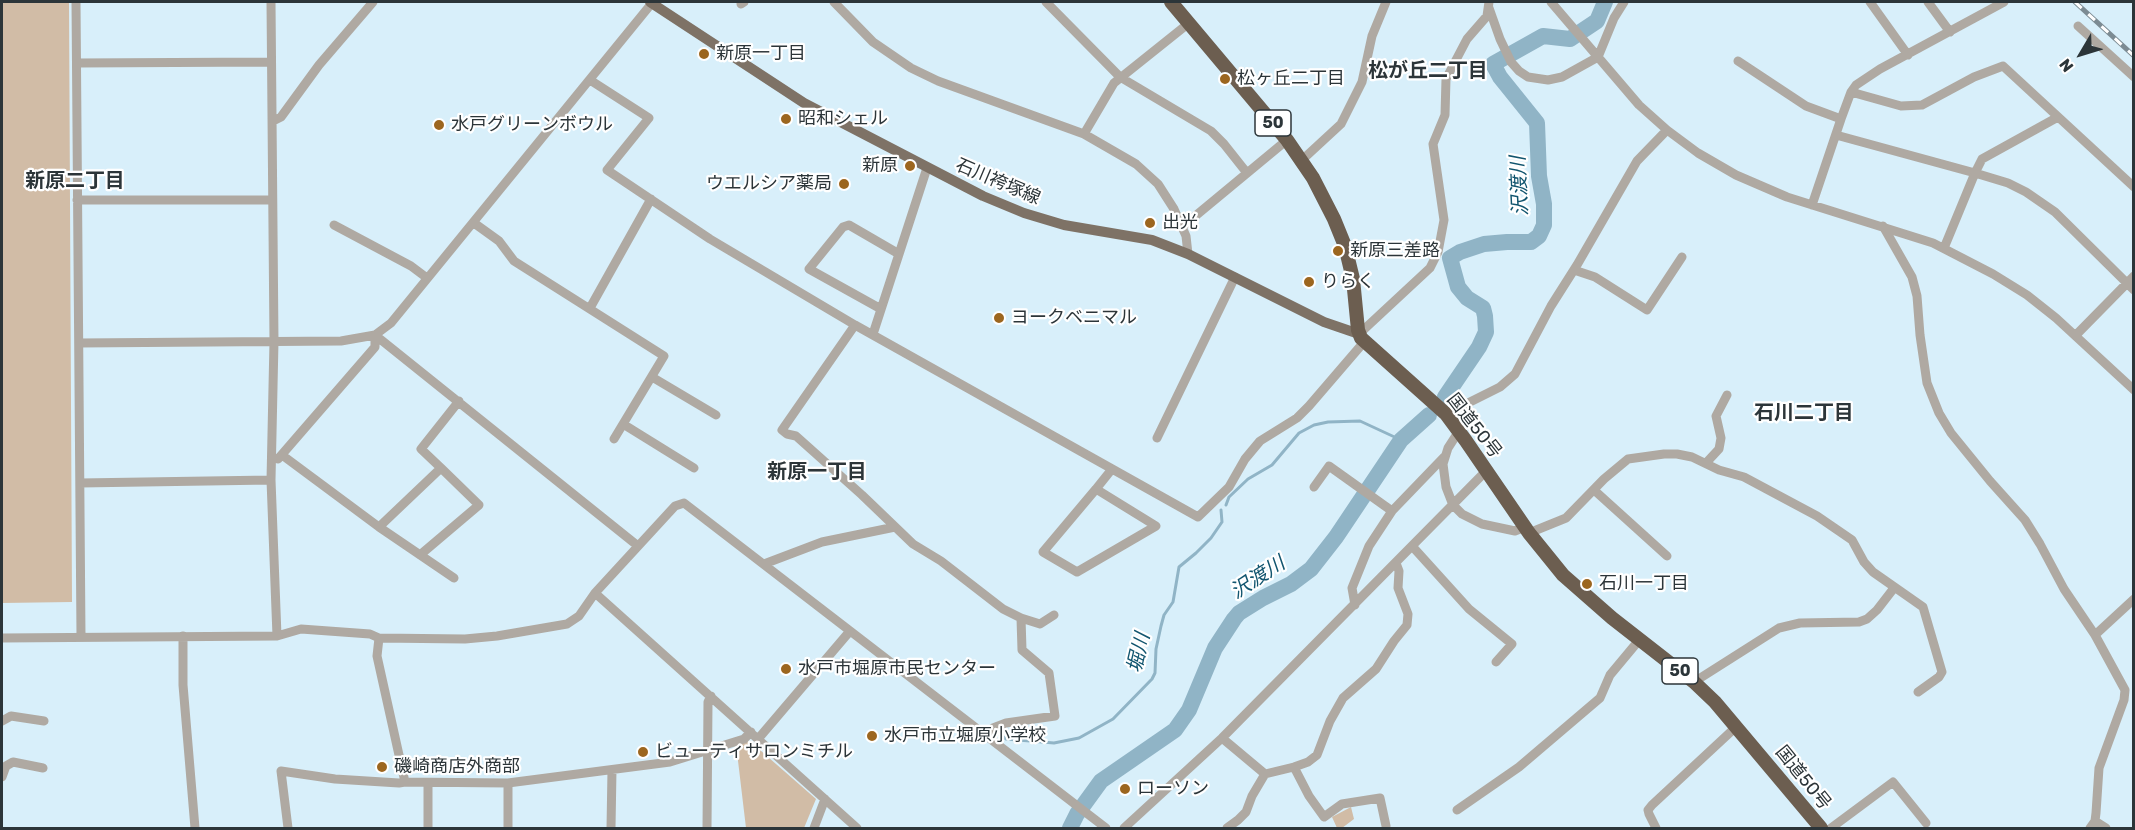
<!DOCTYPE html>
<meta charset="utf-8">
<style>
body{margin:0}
#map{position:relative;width:2135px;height:830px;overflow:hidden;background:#d8effa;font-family:Rubik,sans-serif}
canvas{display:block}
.frame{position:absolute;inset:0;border:3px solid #2c3539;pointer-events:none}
.north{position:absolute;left:2051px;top:24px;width:60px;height:60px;-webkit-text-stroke:4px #fff;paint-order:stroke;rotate:232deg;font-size:16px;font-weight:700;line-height:24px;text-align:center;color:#2c3539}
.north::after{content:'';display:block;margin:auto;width:21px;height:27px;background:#2c3539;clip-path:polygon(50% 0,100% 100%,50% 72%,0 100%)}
</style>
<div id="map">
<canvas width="2135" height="830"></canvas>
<div class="frame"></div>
<div class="north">N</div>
</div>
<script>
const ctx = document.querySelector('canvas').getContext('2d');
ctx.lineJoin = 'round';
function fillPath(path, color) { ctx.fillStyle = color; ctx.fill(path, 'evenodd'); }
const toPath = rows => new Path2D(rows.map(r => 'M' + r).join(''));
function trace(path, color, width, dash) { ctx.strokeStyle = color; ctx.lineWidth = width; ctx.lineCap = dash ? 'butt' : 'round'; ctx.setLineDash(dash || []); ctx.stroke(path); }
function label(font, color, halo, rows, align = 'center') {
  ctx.font = font + ' Rubik,"Noto Sans JP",sans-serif'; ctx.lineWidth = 4.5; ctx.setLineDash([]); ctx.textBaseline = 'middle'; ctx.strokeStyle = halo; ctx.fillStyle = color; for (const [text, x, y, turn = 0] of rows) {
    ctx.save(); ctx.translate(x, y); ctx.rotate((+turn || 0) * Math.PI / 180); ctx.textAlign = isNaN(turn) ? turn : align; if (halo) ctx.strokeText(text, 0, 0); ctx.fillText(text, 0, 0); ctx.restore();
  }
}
fillPath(toPath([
 [2,2,69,2,72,602,2,603],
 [747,741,752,743,816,799,804,828,746,828,736,744],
 [1351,807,1354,819,1342,828,1337,828,1332,817]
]), '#d1bca6');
trace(toPath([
 [1226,505,1229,497,1248,479,1272,465,1299,433,1314,425,1328,422,1360,421,1401,440],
 [995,731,1006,739,1054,743,1079,738,1113,719,1152,679,1155,673,1156,649,1161,626,1164,615,1173,602,1179,567,1196,553,1211,538,1222,522,1221,510]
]), '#90b4c6', 3);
trace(toPath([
 [1445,397,1479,347,1486,332,1485,316,1483,308,1467,298,1458,287,1450,258,1460,252,1484,244,1507,242,1531,242,1539,236,1544,225,1544,204,1539,176,1537,123,1500,77,1493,64,1543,36,1570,39,1597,21,1605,2],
 [1070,828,1077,814,1101,781,1175,730,1189,710,1215,648,1234,619,1239,613,1263,598,1291,584,1311,569,1336,537,1401,440,1429,415]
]), '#90b4c6', 16);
trace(toPath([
 [76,2,81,637],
 [271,2,274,341,271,480,277,636],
 [834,2,873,42,911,68,938,81,1084,134,1136,164,1158,184,1174,209,1186,236,1188,254],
 [1046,2,1120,77,1211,131,1224,144,1247,173],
 [1551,2,1639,105,1667,130,1698,153,1736,175,1787,197,1933,243,1993,274,2027,295,2056,318,2134,390],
 [1870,2,1908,55],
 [1928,2,1950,32],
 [741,4,744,2],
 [1489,8,1500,39,1511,62,1519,71,1528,77,1548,80,1562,77,1598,57,1614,18,1624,2],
 [2078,26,2134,77],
 [1738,61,1806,106,1841,119],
 [77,63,271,62],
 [590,80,649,118,607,170,710,239,855,325,1198,517,1229,487,1245,459,1260,441,1297,418,1309,406,1364,342],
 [1851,92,1901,106,1922,105,1974,77,2003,66,2134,187],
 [273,121,281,117,319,65,373,2],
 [1084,134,1114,83,1189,23],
 [1836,135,1975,173,2008,183,2026,192,2055,212,2134,290],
 [1302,160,1341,124,1362,82,1372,36,1386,2],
 [77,200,272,200],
 [1812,205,1841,119,1851,92,1856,85,1880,69,2004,2],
 [474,223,499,241,514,261,664,356,614,439],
 [334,225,411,266,427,278],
 [1883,226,1912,277,1917,296,1920,335,1927,383,1939,413,1951,433,1990,481,2025,520,2040,544,2064,589,2095,635],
 [1182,227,1287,140],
 [1944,248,1975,173,1982,159,2058,117],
 [1574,270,1595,277,1647,310,1682,257],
 [590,308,651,199],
 [881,309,809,269,843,227,849,225,899,254],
 [855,325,782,430,787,434,796,436,862,495,913,544,941,561,1003,609,1021,618,1040,624,1054,615],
 [873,334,927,168],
 [1359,334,1430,268,1438,252,1444,220,1433,144,1445,115,1446,79,1467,39,1487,16,1489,2],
 [375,335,638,546],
 [2076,335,2134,276],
 [79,343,341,341,375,335,391,323,652,3],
 [652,377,716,415],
 [1446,414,1500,387,1515,374,1551,306,1577,265,1637,161,1667,130],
 [623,424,694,468],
 [1459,431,1448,448,1443,464,1446,487,1453,505,1462,514,1482,524,1515,531,1525,527],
 [1157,438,1235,277],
 [282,455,379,527,441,468,421,449,459,401],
 [278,459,375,347,375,335],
 [1706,463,1719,449,1721,438,1716,416,1727,395],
 [80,483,271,480],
 [1314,487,1329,466,1392,511],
 [1096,489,1156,526,1077,572,1043,552,1096,489,1112,469],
 [1594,490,1667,556],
 [379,527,454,578],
 [1529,533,1566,518,1604,479,1628,459,1664,454,1677,454,1692,457,1719,470,1744,477,1817,516,1852,540,1864,562,1873,572,1923,607,1942,672,1939,677,1918,692],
 [1412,546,1469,609,1512,644,1496,662],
 [420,555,479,505,441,468],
 [764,564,822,542,895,527],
 [595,593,857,828],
 [1355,605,1352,588,1369,546,1392,511,1444,457],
 [183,636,183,685,195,828],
 [2,638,277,636,301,629,370,634,379,638,465,639,497,636,567,624,579,616,595,593,675,506,684,503,1106,828],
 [379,638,377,656,405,782],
 [1694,682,1779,628,1800,623,1859,622,1867,619,1877,610,1894,588],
 [2,721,11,716,44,721],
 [986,735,993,728,1006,723,1055,716,1049,673,1022,650,1021,618],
 [1222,738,1265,774,1294,767,1308,762,1317,755,1330,721,1343,698,1376,669,1394,641,1407,625,1408,614,1398,588,1399,571,1396,563],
 [758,739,850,631],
 [1294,767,1309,796,1324,817,1342,804,1380,798,1386,826],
 [2,777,6,766,13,762,43,768],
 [428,783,428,828],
 [508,783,508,828],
 [1457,810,1519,767,1600,698,1610,675,1640,639],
 [2095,821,2106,828],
 [288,828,281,771,335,779,399,783,405,782,508,783,670,762,744,739,751,732],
 [611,828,612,770],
 [707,828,708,702,711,696],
 [814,828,825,799],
 [1124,828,1222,738,1487,470],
 [1227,828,1238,820,1246,812,1252,796,1265,774],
 [1656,828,1649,814,1648,810,1652,805,1737,726],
 [1831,828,1893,782,1926,823],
 [2090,828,2095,821,2096,813,2099,768,2124,700,2125,690,2095,635,2134,599]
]), '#afa9a2', 9);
trace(toPath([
 [650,2,804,103,983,196,1024,213,1064,225,1152,240,1188,254,1324,322,1359,334]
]), '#7e7266', 10);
trace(toPath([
 [1171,2,1287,140,1313,178,1334,219,1345,246,1353,279,1358,330,1361,338,1446,414,1466,441,1529,533,1563,575,1612,618,1694,682,1715,702,1821,828]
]), '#6c5e50', 14);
const rail = toPath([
 [2075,2,2134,56]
]);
trace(rail, '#7c8b93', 5);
trace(rail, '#fff', 3, [9]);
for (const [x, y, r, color] of [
 [704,54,6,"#9c661f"],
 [1225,79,6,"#9c661f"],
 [786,119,6,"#9c661f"],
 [439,125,6,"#9c661f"],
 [910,166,6,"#9c661f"],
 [844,184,6,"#9c661f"],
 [1150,223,6,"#9c661f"],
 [1338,251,6,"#9c661f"],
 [1309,282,6,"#9c661f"],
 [999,318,6,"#9c661f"],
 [1587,584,6,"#9c661f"],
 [786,669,6,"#9c661f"],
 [872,736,6,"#9c661f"],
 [643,752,6,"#9c661f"],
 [382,767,6,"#9c661f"],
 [1125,789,6,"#9c661f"]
]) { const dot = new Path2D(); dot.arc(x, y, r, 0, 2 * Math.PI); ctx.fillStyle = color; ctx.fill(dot); trace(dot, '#fff', 2); }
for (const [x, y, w] of [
 [1273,123,36],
 [1680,671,36]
]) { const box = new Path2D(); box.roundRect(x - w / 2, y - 13, w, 26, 4.5); ctx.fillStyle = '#fff'; ctx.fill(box); trace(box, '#2c3539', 1.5); }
label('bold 16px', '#2c3539', null, [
 ["50",1273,123],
 ["50",1680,671]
]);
label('18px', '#2c3539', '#fff', [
 ["新原一丁目",716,54],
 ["松ヶ丘二丁目",1237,79],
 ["昭和シェル",798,119],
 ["水戸グリーンボウル",451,125],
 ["新原",898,166,"right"],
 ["ウエルシア薬局",832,184,"right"],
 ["出光",1162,223],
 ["新原三差路",1350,251],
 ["りらく",1321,282],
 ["ヨークベニマル",1011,318],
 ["石川一丁目",1599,584],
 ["水戸市堀原市民センター",798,669],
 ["水戸市立堀原小学校",884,736],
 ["ビューティサロンミチル",655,752],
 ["磯崎商店外商部",394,767],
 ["ローソン",1137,789]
], 'left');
label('18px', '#2c3539', '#fff', [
 ["石川袴塚線",998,182,23],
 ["国道50号",1474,426,52],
 ["国道50号",1803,778,51]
]);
label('bold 20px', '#2c3539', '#fff', [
 ["松が丘二丁目",1428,71],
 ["新原二丁目",75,181],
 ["石川二丁目",1804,413],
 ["新原一丁目",817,472]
]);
label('italic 20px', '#11556f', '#fff', [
 ["沢渡川",1520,186,-93],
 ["沢渡川",1258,578,-33],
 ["堀川",1139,653,-77]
]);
</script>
